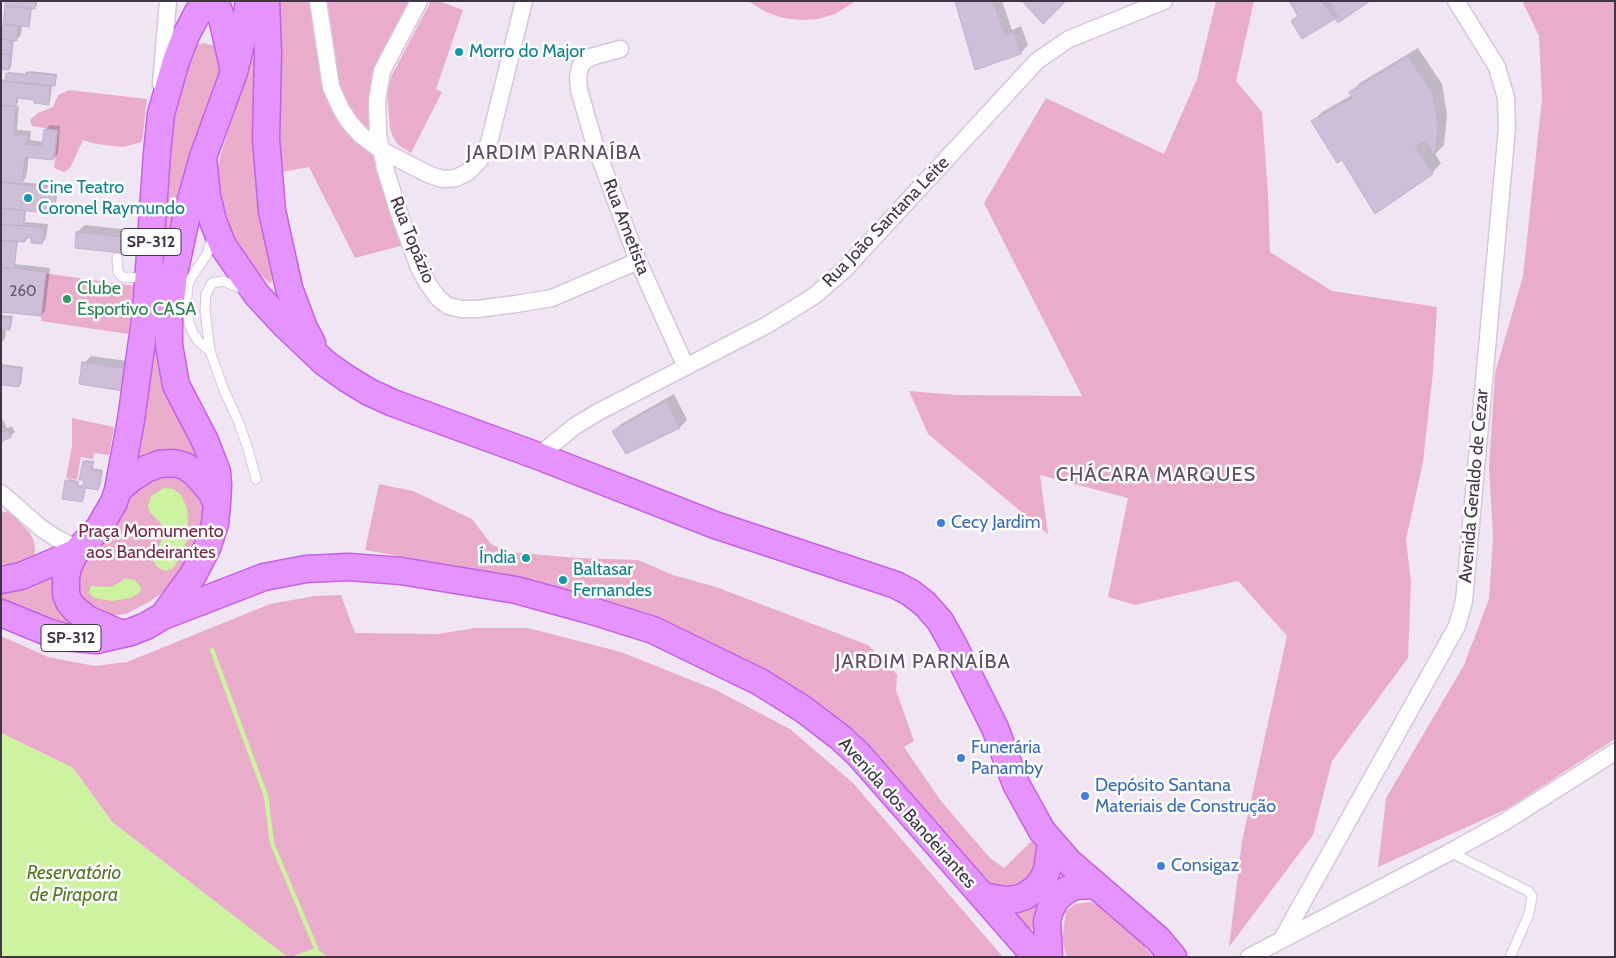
<!DOCTYPE html>
<meta charset="utf-8">
<style>
body{margin:0}
#map{position:relative;width:1616px;height:958px;overflow:hidden;background:#f0e6f3;font-family:Cabin,sans-serif}
canvas{display:block}
.frame{position:absolute;inset:0;border:2px solid #403546;pointer-events:none}
</style>
<div id="map">
<canvas width="1616" height="958"></canvas>
<div class="frame"></div>
</div>
<script>
const ctx = document.querySelector('canvas').getContext('2d');
ctx.lineJoin = 'round';
function fillPath(path, color) { ctx.fillStyle = color; ctx.fill(path, 'evenodd'); }
const toPath = rows => new Path2D(rows.map(r => 'M' + r).join(''));
function trace(path, color, width, dash) { ctx.strokeStyle = color; ctx.lineWidth = width; ctx.lineCap = dash ? 'butt' : 'round'; ctx.setLineDash(dash || []); ctx.stroke(path); }
function label(font, color, halo, rows, align = 'center') {
  ctx.font = font + ' Cabin,sans-serif'; ctx.lineWidth = 5; ctx.setLineDash([]); ctx.textBaseline = 'middle'; ctx.strokeStyle = halo; ctx.fillStyle = color; for (const [text, x, y, turn = 0] of rows) {
    ctx.save(); ctx.translate(x, y); ctx.rotate((+turn || 0) * Math.PI / 180); ctx.textAlign = isNaN(turn) ? turn : align; if (halo) ctx.strokeText(text, 0, 0); ctx.fillText(text, 0, 0); ctx.restore();
  }
}
fillPath(toPath([
 [274,1,411,1,371,100,404,245,355,258,309,167,276,173],
 [431,1,439,1,463,10,436,89,442,92,411,153,398,145,393,137,390,128,387,92,392,75],
 [748,1,856,1,835,14,818,19,801,20,783,18,766,12],
 [1216,1,1254,1,1236,81,1262,112,1268,193,1270,252,1332,291,1437,307,1433,372,1423,462,1406,540,1411,582,1408,658,1332,761,1313,835,1229,947,1242,841,1287,636,1238,581,1135,605,1108,597,1128,498,1040,475,1048,534,928,434,909,391,957,395,1082,396,984,203,1046,98,1164,154,1197,79],
 [1522,1,1615,1,1615,739,1507,809,1378,867,1386,798,1464,665,1489,599,1493,537,1489,468,1495,373,1523,276,1542,99,1539,36],
 [203,43,216,46,224,66,163,334,204,459,135,465,168,126,191,47],
 [255,56,254,155,257,200,272,280,271,284,253,268,223,227,216,178,219,161,238,98,249,57],
 [69,90,147,99,142,142,123,147,96,144,83,140,70,168,64,172,54,168,58,130,32,126,30,120,38,113,53,107,58,95],
 [1,267,135,286,128,334,41,321,41,316,1,312],
 [72,418,114,427,109,455,94,453,93,459,81,457,77,480,66,478,72,446],
 [180,472,205,502,199,539,179,576,162,593,149,602,126,614,103,617,84,609,74,574,131,493,149,475],
 [379,484,413,491,472,519,491,544,508,552,577,558,638,560,673,575,716,587,868,645,889,664,897,675,896,690,914,741,904,747,941,801,990,858,1004,868,1036,837,1040,843,1030,882,997,890,868,749,826,708,725,649,646,618,463,568,365,550],
 [9,511,30,533,34,542,35,551,32,560,9,568,1,563,1,513],
 [52,573,73,621,70,624,59,623,1,601,1,590],
 [341,595,355,633,438,634,475,628,528,628,621,652,716,690,790,729,853,783,1003,957,327,957,316,948,291,957,287,957,112,822,73,768,1,733,1,636,48,657,95,666,127,662,270,604,314,596],
 [1057,865,1070,878,1034,919,1033,929,1029,929,1014,912],
 [1091,902,1102,907,1139,940,1153,957,1067,957,1062,940,1066,911,1075,904]
]), '#e9adcb');
fillPath(toPath([
 [164,488,173,489,181,495,187,508,188,522,187,540,181,555,173,568,166,571,157,567,154,561,155,553,163,538,164,530,160,522,150,513,148,506,151,496],
 [126,578,135,580,141,588,139,593,130,598,112,601,94,598,89,593,91,586,112,587],
 [1,733,73,768,112,822,287,957,1,957],
 [316,948,327,957,291,957]
]), '#cdf2a0');
fillPath(toPath([
 [7,1,37,1,37,6,32,7,30,23,29,25,22,25,21,35,16,40,14,39,11,67,9,69,1,53],
 [956,1,1002,1,1012,30,1021,26,1028,45,1021,53,976,68],
 [1291,1,1368,1,1338,21,1335,17,1303,37,1299,15],
 [1418,48,1442,84,1447,114,1444,145,1435,154,1441,163,1432,173,1343,159,1313,121,1322,112,1352,95,1351,93,1360,83],
 [30,71,57,74,56,83,52,85,50,102,48,104,35,99,18,97,18,103,14,106,14,110,19,105,17,130,31,131,30,140,44,142,45,130,50,125,60,126,58,154,53,159,29,156,26,178,22,182,58,186,55,210,54,212,26,210,25,222,48,224,46,238,42,243,29,237,25,241,18,240,15,264,50,268,45,311,41,315,1,311,1,79,7,80,7,74,9,72,28,74],
 [85,225,148,232,147,246,77,232],
 [1,315,13,316,11,326,9,328,6,328,5,339,1,343],
 [91,356,134,362,131,382,84,363],
 [1,364,23,367,21,384,19,386,1,384],
 [674,394,687,420,680,427,627,453,614,431,621,424],
 [1,416,7,428,12,426,15,432,11,436,1,441],
 [86,460,94,461,93,468,103,470,100,487,98,489,86,486,84,499,82,501,67,481,68,479,79,481,78,485,84,486,84,462]
]), '#0003');
trace(toPath([
 [212,650,266,796,272,843,316,948,317,957]
]), '#cdf2a0', 4.5);
const building = toPath([
 [5,1,36,1,35,9,5,6,5,1],
 [955,1,993,1,1005,36,1014,32,1021,54,975,70,955,1],
 [1022,1,1066,1,1043,24,1022,1],
 [1289,1,1326,1,1323,3,1335,19,1302,39,1291,21,1298,16,1289,1],
 [1329,1,1370,1,1338,23,1335,19,1338,17,1329,1],
 [5,6,31,8,29,27,3,24,5,6],
 [3,24,18,26,17,41,2,39,3,24],
 [2,39,12,41,11,55,1,54,2,39],
 [1,54,11,55,9,70,1,69,1,54],
 [1408,56,1433,94,1438,124,1435,156,1426,141,1415,146,1433,174,1375,214,1342,160,1337,163,1311,121,1352,98,1349,92,1408,56],
 [26,72,56,75,55,86,5,81,6,73,26,75,26,72],
 [1,81,50,86,49,105,34,103,34,100,17,98,16,107,1,105,1,81],
 [1,105,16,107,13,134,27,135,26,144,42,146,44,129,57,131,53,160,25,157,22,184,1,182,1,105],
 [1,182,57,188,54,214,1,208,1,182],
 [1,208,25,211,23,226,1,224,1,208],
 [1,224,44,228,42,244,31,243,31,238,26,237,25,242,1,240,1,224],
 [76,232,142,239,140,255,75,248,76,232],
 [1,240,17,242,14,269,1,267,1,240],
 [1,267,46,272,41,316,1,312,1,267],
 [1,317,11,318,10,330,1,329,1,317],
 [82,362,127,369,124,391,79,384,82,362],
 [1,366,22,368,19,387,1,385,1,366],
 [666,401,680,428,626,454,612,431,666,401],
 [1,430,2,432,8,430,11,437,1,442,1,430],
 [83,461,93,463,91,470,102,472,98,490,85,488,82,502,62,499,65,480,78,483,77,486,82,488,84,480,79,480,83,461]
]);
fillPath(building, '#cfbed8');
trace(building, '#c4aed0', 1);
const service = toPath([
 [117,258,118,272,122,277,146,278],
 [243,289,223,281,212,283,206,294,205,311,210,351,224,390,239,423,248,449,256,479],
 [210,351,199,342,193,333,189,323,186,305,188,286,191,278,207,254,212,239],
 [1450,852,1528,891,1532,896,1529,914,1510,957]
]);
const minor = toPath([
 [318,1,331,87,341,109,350,123,361,135,381,150,430,175,443,179,456,178,468,172,479,161,489,143,524,1],
 [419,1,382,71,377,101,378,134,385,168,401,219,419,268,428,284,439,299,448,306,461,309,477,309,516,304,552,298,638,261],
 [620,49,591,57,584,61,580,67,578,77,579,90,595,145,638,261,686,367],
 [161,84,168,1],
 [538,456,575,426,600,411,767,325,814,296,843,271,1037,61,1069,39,1164,1],
 [1,493,41,528,56,538,79,549],
 [1282,939,1457,626,1464,601,1507,128,1506,98,1497,67,1456,1],
 [1249,957,1450,852,1506,821,1615,752]
]);
const primary = toPath([
 [215,1,223,22,233,67],
 [266,1,268,54,266,139,272,211,289,288,304,328,312,343],
 [203,157,207,196,213,221,223,246,257,295,283,323,325,363,346,378,369,392,393,403,538,456,715,525,896,585,911,593,925,604,940,621,953,644,995,728,1016,784,1042,831,1069,862,1158,939,1173,957],
 [118,490,132,478,146,469,159,464,174,463,185,466,195,473,211,491,217,504],
 [75,553,68,567,66,578,66,594,69,602,75,609,87,619,122,634],
 [1,580,21,576,75,553,99,528,114,502,118,490,131,420,146,312,157,153,161,114,176,61,186,35,204,1],
 [1,613,45,631,64,637,96,640,131,632,146,626,163,616,193,575,207,548,215,524,217,504,218,485,217,472,205,441,176,385,169,345,169,317,174,274,187,214,203,157,234,72,243,36,249,1],
 [163,616,264,577,306,569,349,567,401,571,516,590,589,610,653,630,760,682,803,709,841,738,859,755,1036,957],
 [983,896,1005,900,1017,899,1025,896,1035,889,1042,881,1047,870,1051,843],
 [1049,957,1047,921,1050,910,1056,899,1065,891,1075,886,1094,885]
]);
trace(service, '#d6c5dd', 11);
trace(minor, '#d6c5dd', 19);
trace(primary, '#c461e6', 29);
trace(service, '#fff', 9);
trace(minor, '#fff', 16);
trace(primary, '#e593ff', 26);
for (const [x, y, r, color] of [
 [459,52,5,"#0f9aa8"],
 [28,198,5,"#0f9aa8"],
 [67,299,5,"#2e9e5b"],
 [941,523,5,"#3f7fe0"],
 [526,558,5,"#0f9aa8"],
 [563,580,5,"#0f9aa8"],
 [961,758,5,"#3f7fe0"],
 [1085,796,5,"#3f7fe0"],
 [1161,866,5,"#3f7fe0"]
]) { const dot = new Path2D(); dot.arc(x, y, r, 0, 2 * Math.PI); ctx.fillStyle = color; ctx.fill(dot); trace(dot, '#fff', 2); }
label('15px', '#64576a', null, [
 ["260",23,292]
]);
for (const [x, y, w] of [
 [151,242,60],
 [71,638,60]
]) { const box = new Path2D(); box.roundRect(x - w / 2, y - 13.5, w, 27, 4); ctx.fillStyle = '#fff'; ctx.fill(box); trace(box, '#403546', 1); }
label('bold 16px', '#403546', null, [
 ["SP-312",151,242],
 ["SP-312",71,638]
]);
label('18px', '#0d838f', '#fff', [
 ["Morro do Major",469,52],
 ["Cine Teatro",38,188],
 ["Coronel Raymundo",38,209],
 ["Índia",516,558,"right"],
 ["Baltasar",573,570],
 ["Fernandes",573,591]
], 'left');
label('18px', '#403546', '#fff', [
 ["Rua João Santana Leite",886,222,-46],
 ["Rua Ametista",626,227,69],
 ["Rua Topázio",412,240,68],
 ["Avenida Geraldo de Cezar",1474,486,-85],
 ["Avenida dos Bandeirantes",907,813,48]
]);
label('18px', '#27864d', '#fff', [
 ["Clube",77,289],
 ["Esportivo CASA",77,310]
], 'left');
label('18px', '#366cbe', '#fff', [
 ["Cecy Jardim",951,523],
 ["Funerária",971,748],
 ["Panamby",971,769],
 ["Depósito Santana",1095,786],
 ["Materiais de Construção",1095,807],
 ["Consigaz",1171,866]
], 'left');
label('18px', '#792743', '#fff', [
 ["Praça Momumento",151,532],
 ["aos Bandeirantes",151,553]
]);
label('italic 19px', '#527b23', '#fff', [
 ["Reservatório",74,873],
 ["de Pirapora",74,895]
]);
ctx.letterSpacing = '1px';
label('20px', '#5f4c69', '#fff', [
 ["JARDIM PARNAÍBA",554,153],
 ["CHÁCARA MARQUES",1156,475],
 ["JARDIM PARNAÍBA",923,662]
]);
ctx.letterSpacing = '0px';
</script>
